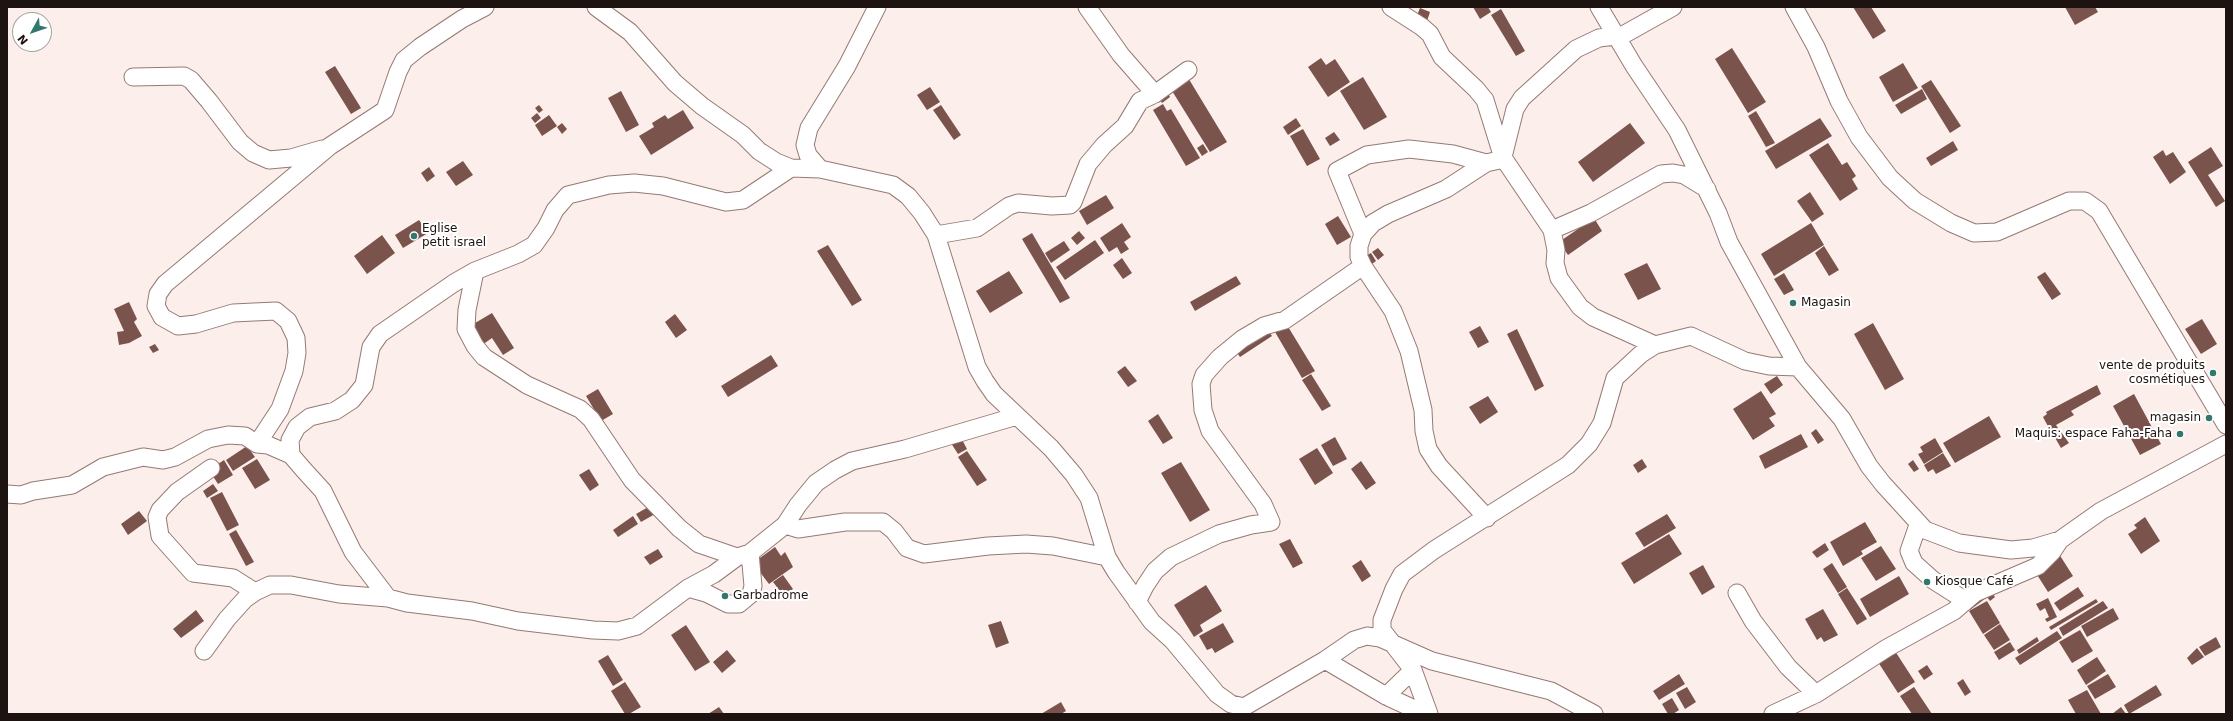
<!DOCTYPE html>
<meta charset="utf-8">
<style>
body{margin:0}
#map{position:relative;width:2233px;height:721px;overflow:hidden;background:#fbeeeb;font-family:"DejaVu Sans",sans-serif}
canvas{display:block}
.frame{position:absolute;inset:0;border:8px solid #1d1310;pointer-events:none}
.north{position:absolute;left:12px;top:12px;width:40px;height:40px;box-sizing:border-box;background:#fff;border:1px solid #a5a19f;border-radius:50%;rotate:230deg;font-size:11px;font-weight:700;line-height:16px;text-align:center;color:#1d1310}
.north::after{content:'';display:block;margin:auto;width:14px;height:18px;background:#31776d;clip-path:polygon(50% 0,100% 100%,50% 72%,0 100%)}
</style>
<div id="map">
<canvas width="2233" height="721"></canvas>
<div class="frame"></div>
<div class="north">N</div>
</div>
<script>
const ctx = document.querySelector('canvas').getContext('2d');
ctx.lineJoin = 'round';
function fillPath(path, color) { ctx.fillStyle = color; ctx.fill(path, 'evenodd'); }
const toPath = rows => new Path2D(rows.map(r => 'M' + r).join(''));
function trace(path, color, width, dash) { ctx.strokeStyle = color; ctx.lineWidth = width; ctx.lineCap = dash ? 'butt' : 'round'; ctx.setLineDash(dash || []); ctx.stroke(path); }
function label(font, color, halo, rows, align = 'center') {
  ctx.font = font + ' "DejaVu Sans",sans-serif'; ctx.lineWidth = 4; ctx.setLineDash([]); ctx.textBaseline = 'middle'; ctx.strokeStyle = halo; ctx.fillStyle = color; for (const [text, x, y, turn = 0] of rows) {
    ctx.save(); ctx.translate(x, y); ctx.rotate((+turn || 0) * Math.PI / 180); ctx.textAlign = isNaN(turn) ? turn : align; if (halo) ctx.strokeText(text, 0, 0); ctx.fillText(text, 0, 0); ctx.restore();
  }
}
fillPath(toPath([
 [1473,7,1488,7,1491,12,1480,19],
 [1853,7,1871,7,1886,31,1873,39],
 [2065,7,2095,7,2098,12,2075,25],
 [1420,8,1430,12,1427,21,1416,18],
 [1501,9,1525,51,1516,56,1491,15],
 [1732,48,1766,102,1748,113,1715,59],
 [1321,58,1326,65,1335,59,1350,82,1328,97,1308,67],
 [1903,63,1918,88,1893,102,1879,77],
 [335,66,361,108,351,114,325,72],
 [1187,76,1227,142,1210,152,1169,86],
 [1363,77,1387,117,1364,130,1340,91],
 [1931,80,1961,126,1950,133,1921,86],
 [930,87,940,102,927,110,917,95],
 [1922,89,1927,99,1901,114,1895,105],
 [1166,90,1170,97,1162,103,1157,95],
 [621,91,639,125,626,132,608,98],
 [1163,104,1167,111,1171,109,1200,158,1186,166,1153,110],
 [539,105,543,110,539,113,535,108],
 [941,105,961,135,954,140,933,110],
 [683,110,694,128,651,155,639,136,654,127,652,123,665,115,668,119],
 [1756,111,1775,143,1766,147,1748,116],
 [537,113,541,118,535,123,531,118],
 [549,115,557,126,542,136,535,125],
 [1296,118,1301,126,1288,135,1283,127],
 [1820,118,1832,136,1776,169,1765,151],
 [562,123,567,129,562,134,557,127],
 [1630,123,1645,143,1593,182,1578,162],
 [1303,129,1320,159,1307,166,1290,136],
 [1334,132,1340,140,1330,146,1325,138],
 [1953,141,1958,150,1931,166,1926,158],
 [1828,143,1842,165,1847,162,1856,176,1852,179,1858,189,1840,201,1809,155],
 [1203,144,1208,152,1202,156,1197,148],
 [2211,147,2223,166,2208,175,2225,201,2216,207,2188,162],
 [2163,150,2166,156,2173,152,2186,172,2170,184,2153,157],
 [463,161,473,175,456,186,446,172],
 [429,167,435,176,427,182,421,173],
 [1810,192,1824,214,1812,222,1797,201],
 [1106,195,1114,208,1087,225,1079,211],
 [1338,216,1351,237,1337,245,1325,224],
 [1594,218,1602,231,1568,255,1559,242],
 [419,220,428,233,403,248,395,235],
 [1122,223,1131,237,1124,242,1129,249,1121,254,1117,247,1109,252,1100,238],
 [1811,223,1824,245,1774,276,1761,254],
 [1079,231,1085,238,1077,245,1071,238],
 [1032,233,1070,298,1060,303,1022,239],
 [382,235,395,253,367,274,354,256],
 [1095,240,1104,253,1065,280,1056,267],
 [1064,241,1070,250,1051,263,1045,253],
 [828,245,862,300,852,306,817,251],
 [1824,246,1839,270,1829,276,1815,253],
 [1378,248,1384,255,1378,260,1372,252],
 [1371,253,1376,261,1368,267,1362,258],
 [1122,258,1132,273,1123,279,1113,265],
 [1647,263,1661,289,1638,300,1624,274],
 [1009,271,1023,293,990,313,976,291],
 [2045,272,2061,294,2052,300,2037,277],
 [1784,273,1794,290,1784,295,1774,279],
 [1236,276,1241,284,1195,311,1190,302],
 [129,302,137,319,134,322,142,336,129,343,119,345,117,332,124,331,114,309],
 [492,313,514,348,503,355,492,338,482,345,470,326],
 [675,314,687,330,676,338,665,322],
 [2202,319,2217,344,2201,354,2185,329],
 [1873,323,1904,379,1885,390,1854,334],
 [1287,325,1315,371,1302,378,1275,332],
 [1480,326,1489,342,1478,348,1469,332],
 [1266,327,1272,336,1240,357,1234,348],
 [1517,329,1544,386,1535,391,1507,334],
 [155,344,159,350,153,353,149,347],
 [771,355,778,366,728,397,721,386],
 [1125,366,1137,381,1128,387,1117,372],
 [1311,374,1331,406,1322,411,1302,380],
 [1777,376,1783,385,1771,394,1764,384],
 [2097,385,2101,394,2071,411,2074,415,2056,425,2058,428,2051,432,2043,417,2047,414,2046,412],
 [598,389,613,414,601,421,586,396],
 [1761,391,1776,414,1769,418,1775,426,1753,440,1733,409],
 [2134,394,2161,444,2140,455,2113,406],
 [1488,396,1498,412,1480,424,1469,407],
 [1158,414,1173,438,1163,444,1148,421],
 [1989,416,2001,437,1955,463,1943,443],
 [1816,429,1824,440,1818,444,1811,433],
 [2061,432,2069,443,2061,448,2054,436],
 [959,434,967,449,958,454,949,440],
 [1801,434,1808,447,1765,469,1759,456],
 [1335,437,1347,459,1333,466,1321,445],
 [1935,438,1943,452,1924,464,1918,454,1923,452,1920,447],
 [247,446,255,457,233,471,226,460],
 [1317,448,1333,473,1315,485,1299,459],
 [967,451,987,480,977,486,958,457],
 [1943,453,1951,466,1936,474,1933,469,1928,472,1924,465],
 [257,459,270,480,255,489,242,468],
 [1642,459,1647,467,1638,473,1633,465],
 [224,460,233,475,218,484,209,470],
 [1913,460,1919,469,1914,472,1908,464],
 [1361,461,1376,483,1366,490,1351,469],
 [1181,462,1210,510,1190,522,1161,473],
 [589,469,599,485,590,491,579,475],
 [213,484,218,491,207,498,203,491],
 [222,492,239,525,227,531,210,498],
 [650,506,655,514,641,522,636,514],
 [139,511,147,521,128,535,121,524],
 [1667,514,1676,528,1644,547,1635,533],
 [633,516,638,524,618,537,613,530],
 [2145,517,2160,541,2141,554,2128,534,2137,528,2134,525],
 [1865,522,1877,542,1861,551,1863,554,1843,566,1830,542],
 [236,530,254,562,246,566,229,534],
 [1669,534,1682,554,1634,584,1621,563],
 [1290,539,1303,563,1293,568,1279,544],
 [1825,543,1829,550,1817,558,1812,552],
 [1881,546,1896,569,1876,581,1861,558],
 [775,547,781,556,785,552,793,567,769,584,753,563],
 [658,549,663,557,650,565,644,557],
 [2059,554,2073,576,2048,592,2034,570],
 [1361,560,1371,576,1362,582,1352,566],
 [1832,563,1847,587,1838,593,1823,569],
 [1703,565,1715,587,1702,595,1689,573],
 [783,575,793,589,784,596,773,582],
 [1899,576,1909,594,1870,617,1860,599],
 [1206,585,1222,611,1200,625,1203,631,1194,637,1174,605],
 [2078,587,2084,596,2060,611,2054,603],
 [1847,588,1867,619,1857,625,1838,594],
 [1991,591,1995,597,1990,601,1985,594],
 [1982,593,1986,598,1970,610,1966,605],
 [2048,598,2057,617,2047,622,2045,619,2049,617,2045,608,2040,611,2036,604],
 [2096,599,2098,602,2051,630,2049,627],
 [1987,601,2000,623,1983,634,1969,611],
 [2103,601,2108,608,2063,636,2059,628],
 [2113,608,2119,619,2087,637,2081,626],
 [1823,609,1838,635,1824,642,1821,637,1817,640,1805,619],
 [196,610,204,621,181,638,173,629],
 [1001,621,1009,643,996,648,988,625],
 [1223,623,1234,642,1215,653,1212,648,1207,650,1199,636],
 [2000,624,2010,640,1994,650,1984,635],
 [686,625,710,662,695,671,671,635],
 [2080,630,2093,651,2072,663,2059,642],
 [2057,631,2062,638,2020,665,2015,658],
 [2037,637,2039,641,2019,654,2017,650],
 [2216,637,2221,647,2205,656,2199,647],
 [2010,642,2015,650,1999,660,1994,652],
 [2197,648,2204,657,2192,665,2187,658],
 [727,650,736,661,722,673,713,662],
 [1895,651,1915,682,1898,693,1878,662],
 [608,655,623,680,613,686,598,661],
 [2097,657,2106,671,2086,685,2077,670],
 [1927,665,1933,674,1924,680,1918,671],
 [1679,674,1685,684,1659,700,1653,691],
 [2108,674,2116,687,2095,699,2087,686],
 [1963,679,1971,692,1965,696,1957,683],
 [625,682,641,707,629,714,625,714,611,691],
 [2156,685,2162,695,2129,714,2124,705],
 [1687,687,1696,702,1685,709,1676,693],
 [1914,687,1932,714,1912,714,1900,696],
 [2087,690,2101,714,2076,714,2068,700],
 [1672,698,1679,710,1673,714,1668,714,1662,704],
 [1061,702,1066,711,1061,714,1041,714],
 [719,707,724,714,708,714],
 [2121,707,2126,714,2112,714]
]), '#7a544c');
const minor = toPath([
 [596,7,630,32,675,83,702,106,743,135,759,151,776,162,791,168,820,169,893,185,908,196,922,213,936,235,977,367,985,381,994,394,1051,448,1074,475,1089,498,1107,557,1116,572,1152,622,1173,641,1217,694,1231,704,1244,707,1325,660,1386,696,1425,714],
 [1087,7,1121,55,1155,94],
 [1391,7,1422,27,1430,34,1442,57,1476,89,1485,100,1502,155],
 [1599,7,1634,66,1677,130,1718,213,1729,242,1798,367,1842,419,1869,466,1883,484,1925,530,1959,543,2011,550,2033,548,2060,540,2101,511,2226,444],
 [1794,7,1816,47,1839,101,1859,137,1890,178,1915,201,1951,223,1974,233,1997,232,2069,201,2085,201,2099,211,2226,425],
 [133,77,184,76,191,80,209,101,240,142,253,153,269,160,291,158,322,149],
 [1503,157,1515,109,1522,98,1576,49,1599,38,1623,35,1673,7],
 [820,169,808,155,805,145,809,128,847,66,877,7],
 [1552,230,1591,213,1661,174,1673,173,1684,175,1707,189],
 [1363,234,1373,223,1388,214,1446,189,1486,163],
 [936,235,977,228,1009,206,1018,203,1052,206,1070,205,1073,202,1088,164,1104,145,1125,126,1140,101,1155,94,1188,70],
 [475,271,467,310,466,329,475,346,484,357,527,385,580,409,591,419,632,480,679,528,699,544,737,557],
 [257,444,280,409,294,371,297,353,296,338,288,321,276,311,254,312,233,313,196,324,178,326,162,317,156,306,158,294,165,284,330,146,385,110,398,72,404,60,420,47,462,19,485,7],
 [291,455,290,440,297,427,310,417,335,411,352,400,364,385,371,347,380,334,454,283,475,271,518,254,534,245,546,228,555,210,568,195,609,185,634,183,663,186,726,202,743,200,791,168],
 [211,468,177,492,160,510,157,517,160,536,193,573,233,578,255,592,270,585,291,585,339,594,388,598],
 [7,494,21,495,33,491,72,485,103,467,143,457,163,460,175,457,208,439,228,435,245,436,257,444,268,445,291,455,303,469,323,491,353,552,388,598,407,603,472,611,518,621,593,630,618,631,637,626,688,588,714,574,737,557,750,553,785,525,798,505,816,483,835,470,852,461,905,449,1017,416],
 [1487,518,1439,466,1428,449,1424,431,1423,410,1409,351,1393,311,1363,266,1359,257,1359,246,1363,234,1337,171,1367,155,1409,149,1453,154,1486,163,1504,159,1552,230,1556,250,1555,263,1559,278,1580,307,1593,317,1655,345],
 [785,525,798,529,845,522,883,522,894,531,907,548,924,554,988,546,1026,544,1053,546,1107,557],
 [1918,525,1909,551,1914,563,1933,580,1966,601],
 [688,588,706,593,728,604,739,604,751,594,753,586,750,553],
 [1737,593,1753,621,1788,667,1816,694],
 [1137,602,1145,586,1155,571,1171,557,1219,534,1251,525,1271,522,1263,504,1210,431,1203,410,1201,384,1204,375,1220,357,1242,339,1264,326,1285,320,1363,266],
 [204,651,227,619,245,599,255,592],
 [1325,660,1354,640,1367,636,1380,638,1432,661,1551,691,1594,714],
 [1386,696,1413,670],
 [1429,714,1413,670,1382,630,1382,620,1394,589,1402,574,1434,550,1568,465,1589,444,1602,423,1615,378,1641,354,1655,345,1691,336,1745,361,1769,366,1798,367],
 [1773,714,1816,694,1887,648,1954,611,1975,593,2038,566,2052,552,2060,540]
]);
trace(minor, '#967973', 19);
trace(minor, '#fff', 17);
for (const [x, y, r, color] of [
 [414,236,4,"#31776d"],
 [1793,303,4,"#31776d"],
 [2213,373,4,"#31776d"],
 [2209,418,4,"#31776d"],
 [2180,434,4,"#31776d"],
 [1927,582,4,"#31776d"],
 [725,596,4,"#31776d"]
]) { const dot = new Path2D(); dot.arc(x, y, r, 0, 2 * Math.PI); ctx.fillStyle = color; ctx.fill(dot); trace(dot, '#fff', 1.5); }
label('12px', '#1d1310', '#fff', [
 ["Eglise",422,229],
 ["petit israel",422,243],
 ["Magasin",1801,303],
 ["vente de produits",2205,366,"right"],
 ["cosmétiques",2205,380,"right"],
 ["magasin",2201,418,"right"],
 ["Maquis: espace Faha-Faha",2172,434,"right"],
 ["Kiosque Café",1935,582],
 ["Garbadrome",733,596]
], 'left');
</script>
